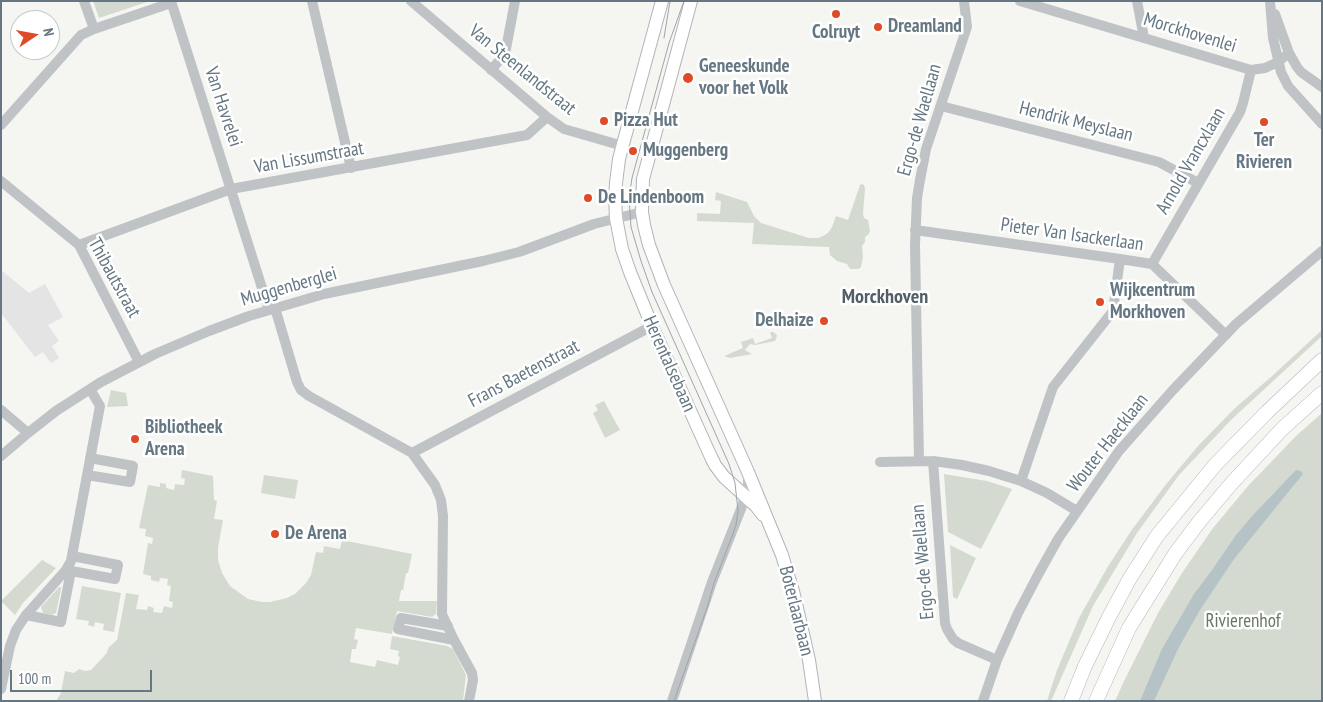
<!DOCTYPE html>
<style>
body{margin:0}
#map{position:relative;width:1323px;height:702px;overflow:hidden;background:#f5f5f2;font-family:"PT Sans Narrow",sans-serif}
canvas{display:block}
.frame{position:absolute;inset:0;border:2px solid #657782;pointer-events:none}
.north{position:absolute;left:10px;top:10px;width:50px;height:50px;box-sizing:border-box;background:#fff;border:1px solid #c1c9cd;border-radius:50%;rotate:78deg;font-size:14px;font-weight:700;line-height:20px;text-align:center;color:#657782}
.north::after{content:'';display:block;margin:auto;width:18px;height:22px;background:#df4a28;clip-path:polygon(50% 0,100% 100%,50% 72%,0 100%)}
.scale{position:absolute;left:10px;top:670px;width:142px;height:22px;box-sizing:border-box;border:2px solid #657782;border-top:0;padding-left:6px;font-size:15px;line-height:18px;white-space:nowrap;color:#657782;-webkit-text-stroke:4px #fff;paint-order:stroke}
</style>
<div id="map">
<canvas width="1323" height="702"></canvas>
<div class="frame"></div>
<div class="north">N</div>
<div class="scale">100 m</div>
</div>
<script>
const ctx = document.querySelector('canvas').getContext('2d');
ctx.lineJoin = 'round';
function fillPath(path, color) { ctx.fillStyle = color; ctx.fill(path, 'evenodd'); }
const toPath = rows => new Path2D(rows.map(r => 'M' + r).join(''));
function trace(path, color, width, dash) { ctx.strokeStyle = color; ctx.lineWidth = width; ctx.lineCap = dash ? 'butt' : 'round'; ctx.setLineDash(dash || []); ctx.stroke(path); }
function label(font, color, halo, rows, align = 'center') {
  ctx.font = font + ' "PT Sans Narrow",sans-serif'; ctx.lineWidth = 5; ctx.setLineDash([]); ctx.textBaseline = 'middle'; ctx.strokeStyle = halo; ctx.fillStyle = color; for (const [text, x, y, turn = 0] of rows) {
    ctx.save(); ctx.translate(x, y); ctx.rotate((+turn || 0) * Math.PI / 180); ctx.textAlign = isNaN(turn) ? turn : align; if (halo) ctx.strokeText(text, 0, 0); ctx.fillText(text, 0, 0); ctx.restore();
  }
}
fillPath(toPath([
 [1,270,29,293,45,284,63,317,48,325,59,341,52,346,59,358,51,363,43,352,35,357,1,313]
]), '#e3e4e3');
fillPath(toPath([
 [93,1,150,1,99,18],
 [862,184,864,185,865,189,863,214,864,218,868,220,870,231,868,235,865,237,865,242,862,246,863,257,861,267,858,269,850,269,847,264,837,261,830,255,829,247,752,244,754,223,697,221,697,213,720,214,721,201,715,200,716,192,747,202,754,216,761,223,809,238,818,238,823,236,828,233,832,227,836,216,848,220,860,185],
 [1322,330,1322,336,1232,419,1179,475,1137,533,1093,606,1051,701,1047,701,1057,670,1079,618,1107,568,1131,531,1167,483,1198,446,1235,408,1271,377],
 [770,332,773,332,776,334,777,336,775,341,755,345,750,344,745,350,752,354,730,358,724,356,743,348,741,342,753,338,755,344,772,338],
 [111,390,126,393,128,406,107,407],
 [604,401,620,430,605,438,593,413,598,410,595,405],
 [1322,413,1322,701,1115,701,1125,679,1158,613,1182,573,1213,528,1248,486,1296,436],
 [182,470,213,476,214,500,217,501,214,519,223,520,218,548,218,560,222,573,230,586,248,599,262,602,270,602,287,598,295,594,306,583,311,575,316,552,323,553,324,546,340,549,342,540,412,554,408,573,406,573,403,590,401,590,399,601,437,601,436,614,432,617,397,611,392,634,356,628,354,639,358,640,356,649,352,649,350,662,375,667,377,660,398,665,400,657,398,656,399,651,390,649,392,636,447,646,453,649,466,675,463,701,56,701,61,693,65,671,74,673,79,669,85,671,91,670,106,654,109,647,117,640,126,593,139,595,136,609,147,610,148,606,154,608,153,612,162,613,164,606,172,608,173,602,169,601,171,586,167,585,168,579,160,578,159,582,151,580,151,576,143,574,148,543,152,544,153,538,145,536,146,529,139,528,148,485,160,487,160,483,166,484,166,488,174,490,175,484,184,485,185,479,181,478],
 [944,474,987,481,1012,489,981,549,948,532],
 [264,475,298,480,295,499,261,493],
 [950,545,976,558,957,599,953,597],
 [42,560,56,568,23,603,15,615,1,601],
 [82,586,121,593,114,632,103,630,104,624,95,622,94,627,88,625,89,621,76,619],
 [59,587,61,587,61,589,56,613,52,615,43,613,41,607]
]), '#d5dad1');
fillPath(toPath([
 [1296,470,1301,471,1303,474,1234,559,1200,610,1179,647,1154,701,1140,701,1162,649,1194,594,1212,570,1236,535,1254,514]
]), '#b5c2c6');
const major = toPath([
 [662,1,619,159,616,183,615,198,616,218,622,249,630,272,652,326,711,457,715,465,724,477,756,506,763,515],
 [691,1,643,179,642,212,644,225,649,245,664,285,748,472,782,555,793,591,801,625,809,660,815,701]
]);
const highway = toPath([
 [1071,701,1085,666,1109,617,1130,578,1157,536,1215,465,1267,412,1322,360],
 [1096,701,1129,628,1175,554,1199,522,1231,484,1282,429,1322,393]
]);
trace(major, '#b0b5b9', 14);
trace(highway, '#b2b6b9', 15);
trace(toPath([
 [84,1,94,29],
 [171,1,269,310],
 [312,1,351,168],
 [411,1,547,117,564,129,623,146],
 [1020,1,1251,70,1265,68,1278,62,1289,53],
 [1137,1,1144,38],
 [1270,1,1273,38,1281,72,1288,86,1322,124],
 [1275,14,1289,53,1297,67,1301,72,1322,87],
 [491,70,505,54,515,1],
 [941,106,1159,162,1198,183],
 [1,125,81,35,94,29,171,3],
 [1,181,79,245,139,362],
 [915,230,1120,259,1152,264,1226,335],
 [79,245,231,189,527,135,547,117],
 [1152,264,1240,112,1243,103,1251,70],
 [275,308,297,382,301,390,309,396,412,453,435,485,441,500,443,516,442,614,454,640,472,673,473,680,469,701],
 [1,410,28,433],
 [412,453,652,326],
 [1,456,28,433,56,411,101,382,155,354,209,331,249,316,324,294,483,261,519,252,594,224,642,212],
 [919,461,915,245,917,198,920,180,926,149,967,27,964,1],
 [933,461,945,623,947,629,953,639,958,643,997,660],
 [880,462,933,461,962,465,989,471,1021,481,1047,493,1077,511],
 [87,475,130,482,133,466,90,458],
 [1021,481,1053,387,1113,311,1120,259],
 [66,570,115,579,118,565,72,556],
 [26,615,61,622,71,571],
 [448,626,401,618,398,629,454,640],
 [1,689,10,646,16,630,26,615,66,570,71,561,100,406,90,389],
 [672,701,712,582,741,509,748,488,748,475],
 [983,701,997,660,1018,613,1039,573,1058,539,1119,451,1172,391,1236,324,1322,251]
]), '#bfc3c6', 10);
trace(major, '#fff', 12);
trace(highway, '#fff', 14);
trace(toPath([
 [664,38,670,1],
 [674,701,708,605,714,583,731,539,736,525,738,511,735,483,729,464,652,292,641,261,631,227,629,198,632,178,669,43,684,1]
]), '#9ea5aa', 1);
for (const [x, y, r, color] of [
 [836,14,5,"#df4a28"],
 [878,27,5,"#df4a28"],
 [688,78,6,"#df4a28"],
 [604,121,5,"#df4a28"],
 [1264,122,5,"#df4a28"],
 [633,151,5,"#df4a28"],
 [588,198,5,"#df4a28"],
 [1100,302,5,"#df4a28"],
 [824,321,5,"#df4a28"],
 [135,439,5,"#df4a28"],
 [275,534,5,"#df4a28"]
]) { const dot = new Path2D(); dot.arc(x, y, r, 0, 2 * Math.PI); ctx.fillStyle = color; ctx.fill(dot); trace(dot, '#fff', 2); }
label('bold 19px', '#657782', '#fff', [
 ["Dreamland",888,27],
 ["Colruyt",836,33,"center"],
 ["Geneeskunde",699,67],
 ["voor het Volk",699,89],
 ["Pizza Hut",614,121],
 ["Ter",1264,141,"center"],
 ["Rivieren",1264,163,"center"],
 ["Muggenberg",643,151],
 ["De Lindenboom",598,198],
 ["Wijkcentrum",1110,291],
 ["Morkhoven",1110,313],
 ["Delhaize",814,321,"right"],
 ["Bibliotheek",145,428],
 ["Arena",145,450],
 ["De Arena",285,534]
], 'left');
label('19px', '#657782', '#fff', [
 ["Morckhovenlei",1190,33,17],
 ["Van Steenlandstraat",522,70,39],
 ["Van Havrelei",223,107,72],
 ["Ergo-de Waellaan",920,120,-74],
 ["Hendrik Meyslaan",1076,122,14],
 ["Van Lissumstraat",309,158,-10],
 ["Arnold Vrancxlaan",1191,161,-60],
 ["Pieter Van Isackerlaan",1072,235,8],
 ["Thibautstraat",114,278,61],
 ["Muggenberglei",289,287,-16],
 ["Herentalsebaan",669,364,66],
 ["Frans Baetenstraat",524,374,-28],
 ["Wouter Haecklaan",1108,443,-52],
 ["Ergo-de Waellaan",923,562,-95],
 ["Boterlaarbaan",796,611,76]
]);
label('19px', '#697964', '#fff', [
 ["Rivierenhof",1243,622]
]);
label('bold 20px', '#535f67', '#fff', [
 ["Morckhoven",885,297]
]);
</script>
